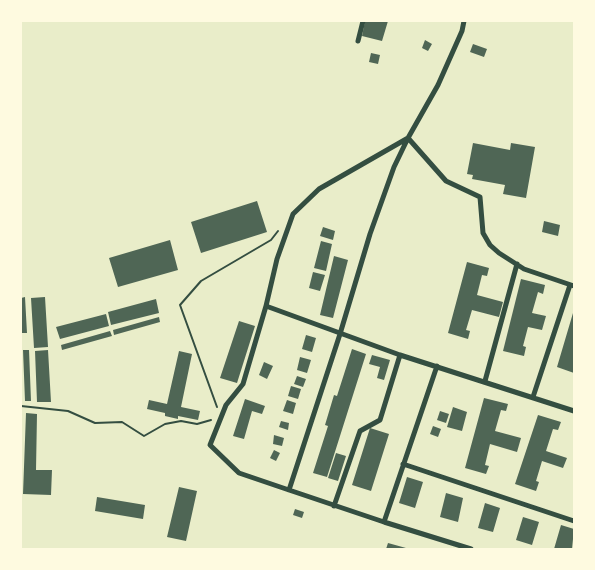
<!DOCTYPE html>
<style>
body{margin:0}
#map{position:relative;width:595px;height:570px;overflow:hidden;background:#e9edc9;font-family:"Source Serif 4",serif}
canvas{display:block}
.frame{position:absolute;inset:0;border:22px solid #fefae0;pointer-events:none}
</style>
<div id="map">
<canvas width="595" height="570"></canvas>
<div class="frame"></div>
</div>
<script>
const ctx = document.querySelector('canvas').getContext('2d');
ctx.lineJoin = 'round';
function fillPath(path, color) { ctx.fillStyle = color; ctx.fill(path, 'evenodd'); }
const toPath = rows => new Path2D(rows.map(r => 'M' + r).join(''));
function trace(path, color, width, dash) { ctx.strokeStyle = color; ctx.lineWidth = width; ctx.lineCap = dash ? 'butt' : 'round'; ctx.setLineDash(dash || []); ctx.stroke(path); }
fillPath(toPath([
 [365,21,388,21,382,41,362,36],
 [425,40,432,44,428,51,422,48],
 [473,44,487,49,484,57,470,52],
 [371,53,380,55,378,64,369,62],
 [473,143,510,150,511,143,535,147,526,198,503,194,505,185,472,179,473,175,467,174],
 [257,201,267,232,201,253,191,222],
 [544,221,560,225,558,236,542,232],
 [323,227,335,231,333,240,320,236],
 [170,240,178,270,118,287,109,258],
 [321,241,332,244,326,271,314,268],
 [334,256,348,260,333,318,320,315],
 [467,262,489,268,487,276,482,275,477,295,503,302,499,317,472,310,466,330,470,331,468,339,448,333],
 [313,272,325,275,320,291,309,288],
 [521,279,545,285,543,294,538,292,532,313,546,316,542,330,528,327,523,346,526,347,524,356,503,351],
 [25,297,27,333,22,333,21,298],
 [45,297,48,347,34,348,31,298],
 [156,299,159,313,111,325,108,312],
 [573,313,574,314,574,373,557,367],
 [106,314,109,326,60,339,56,327],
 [159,317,160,322,114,335,113,330],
 [239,321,255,326,237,383,220,378],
 [110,331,112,336,62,350,61,345],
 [306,335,316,338,312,352,302,349],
 [352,349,366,354,327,477,313,473,328,426,325,425,334,395,337,396],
 [23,350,29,350,31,401,25,401],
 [48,350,51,402,37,402,35,351],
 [179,351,192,354,181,407,200,411,198,420,178,416,178,419,165,416,165,413,147,409,149,400,167,404],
 [372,355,390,360,384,380,377,378,380,367,369,364],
 [300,357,311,360,307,373,297,370],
 [264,362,273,366,267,379,259,375],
 [297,376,306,379,303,387,294,384],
 [291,386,301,389,298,399,288,396],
 [484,398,508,404,506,411,501,410,495,431,521,438,517,452,490,444,485,465,489,466,486,474,465,468],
 [245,399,265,406,262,414,252,411,244,439,233,436],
 [287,400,296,403,293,414,283,411],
 [453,407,467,412,462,431,447,427],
 [440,411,449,414,446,423,437,420],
 [26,413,37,414,36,470,52,470,51,495,23,494],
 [538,415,561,422,558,430,553,429,546,451,567,458,563,468,542,461,536,481,539,482,536,491,515,484],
 [281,421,289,423,288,430,279,427],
 [433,426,441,429,438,437,430,434],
 [370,428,389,434,371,491,352,485],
 [274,435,284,438,282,446,273,444],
 [274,450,280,453,276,461,270,458],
 [336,453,346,456,338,481,328,478],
 [407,477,423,482,415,508,399,503],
 [179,487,197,491,186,541,167,537],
 [446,493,463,498,458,522,440,517],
 [97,497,145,505,143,519,95,511],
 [485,503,500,508,493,532,478,528],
 [295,509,304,512,302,518,293,515],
 [523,517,539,522,532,545,516,540],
 [561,525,574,529,572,549,554,549],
 [388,543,406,548,406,549,386,549]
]), '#4f6655');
trace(toPath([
 [21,406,68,411,95,423,122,422,144,436,165,424,181,421,197,424,211,420],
 [217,407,180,305,201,281,271,240,278,231]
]), '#344e41', 2);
trace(toPath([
 [464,21,462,31,438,85,408,138,394,167,370,234,340,334,289,490,384,522,471,549],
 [358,41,363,21],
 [574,286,524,269,499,253,490,245,483,233,480,197,446,181,408,138,319,189,293,214,277,259,266,306,400,355,574,411],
 [266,306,243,384,226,405,210,445,239,473,289,490],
 [485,381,517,264],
 [533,397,570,285],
 [403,464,574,521],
 [334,506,360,431,380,420,400,355],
 [384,522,437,366]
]), '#344e41', 5);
</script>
